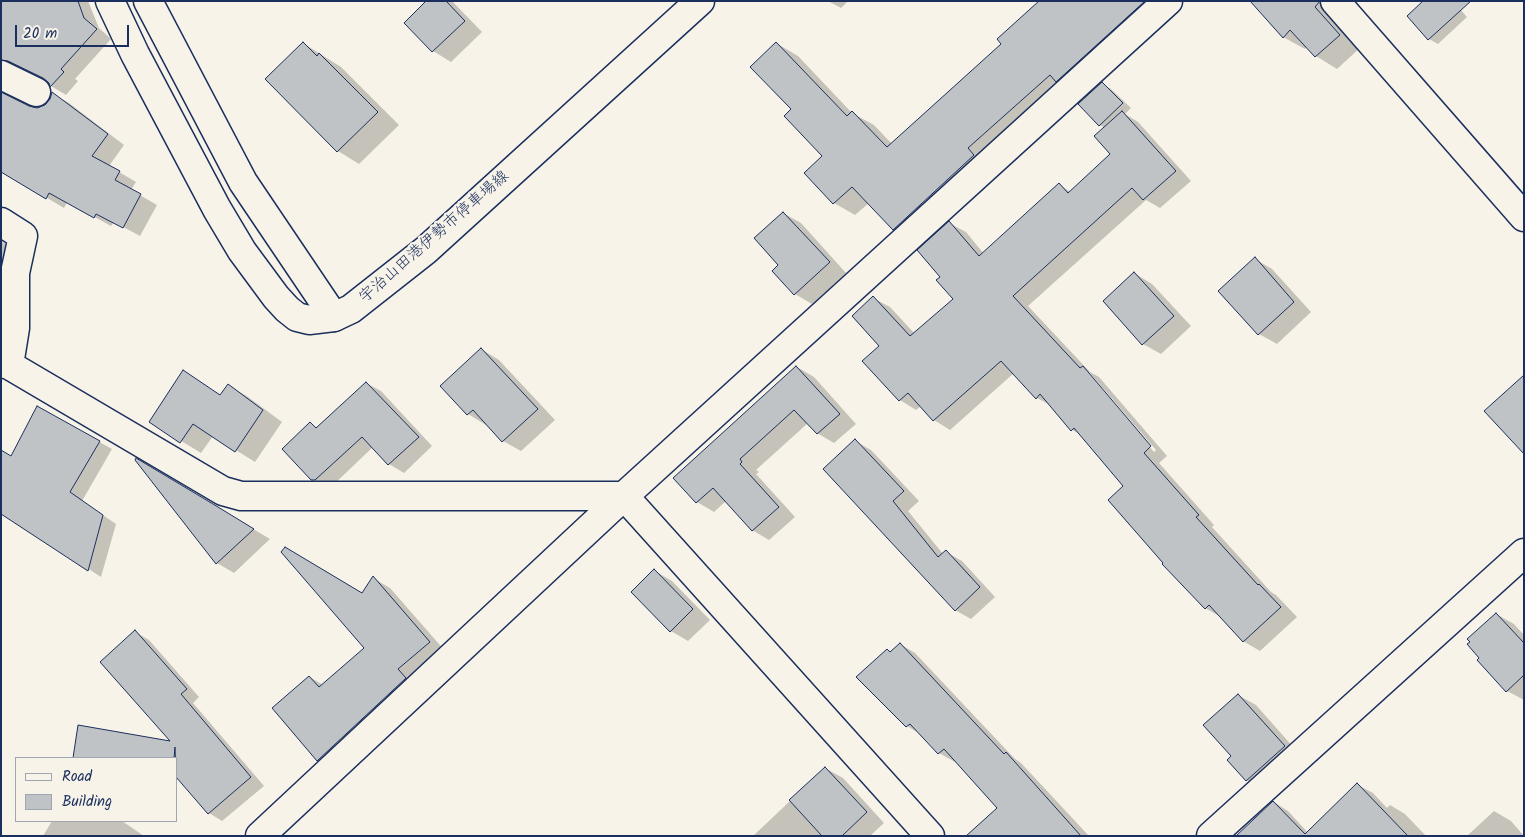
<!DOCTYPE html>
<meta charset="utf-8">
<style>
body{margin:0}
#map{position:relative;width:1525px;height:837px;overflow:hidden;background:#f7f3e8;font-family:Kalam,sans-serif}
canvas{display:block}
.frame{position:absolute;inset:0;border:2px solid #1b2f5e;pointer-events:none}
.legend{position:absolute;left:15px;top:757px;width:162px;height:65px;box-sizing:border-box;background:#f7f3e8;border:1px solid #9fa5b1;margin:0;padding:6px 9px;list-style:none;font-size:15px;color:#1b2f5e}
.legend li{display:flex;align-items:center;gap:10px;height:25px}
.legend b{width:25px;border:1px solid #9fa5b1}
.scale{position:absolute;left:15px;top:25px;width:114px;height:22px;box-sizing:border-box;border:2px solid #1b2f5e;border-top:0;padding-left:6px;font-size:15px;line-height:18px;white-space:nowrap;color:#1b2f5e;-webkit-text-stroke:4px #f7f3e8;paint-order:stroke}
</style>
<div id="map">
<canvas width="1525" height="837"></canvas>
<div class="frame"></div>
<ul class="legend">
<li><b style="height:6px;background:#f7f3e8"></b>Road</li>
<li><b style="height:14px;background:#c0c3c5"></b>Building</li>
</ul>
<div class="scale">20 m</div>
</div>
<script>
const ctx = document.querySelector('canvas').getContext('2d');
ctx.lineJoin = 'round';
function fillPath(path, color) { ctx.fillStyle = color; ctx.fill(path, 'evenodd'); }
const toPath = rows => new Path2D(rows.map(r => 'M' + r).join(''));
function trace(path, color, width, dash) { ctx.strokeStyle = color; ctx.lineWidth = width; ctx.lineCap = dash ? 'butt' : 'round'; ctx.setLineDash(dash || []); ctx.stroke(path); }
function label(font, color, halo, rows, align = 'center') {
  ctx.font = font + ' Kalam,"Klee One",sans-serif'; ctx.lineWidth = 4.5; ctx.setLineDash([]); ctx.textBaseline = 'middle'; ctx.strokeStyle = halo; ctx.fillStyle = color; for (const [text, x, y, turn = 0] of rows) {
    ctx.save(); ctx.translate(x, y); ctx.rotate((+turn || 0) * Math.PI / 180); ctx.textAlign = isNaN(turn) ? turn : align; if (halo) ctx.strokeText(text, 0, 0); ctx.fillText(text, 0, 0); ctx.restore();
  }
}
fillPath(toPath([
 [1,1,88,1,99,28,111,39,75,79,78,81,66,95,51,86,48,80,24,69,15,68,1,69],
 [428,1,452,1,482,32,451,62,433,51,405,23],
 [828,1,848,1,841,8],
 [1041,1,1163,1,915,241,894,229,869,203,855,215,834,203,824,156,793,109,776,43,798,56,852,113,874,125,892,144,1003,44],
 [1319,1,1361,47,1337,69,1316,56,1307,47,1305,49,1283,37],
 [1453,1,1467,17,1438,44,1429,39],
 [303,43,341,67,399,125,359,164,338,151],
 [1,83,5,94,29,107,38,109,45,106,51,100,52,94,69,103,124,145,109,166,136,182,131,190,157,205,140,236,114,222,111,226,67,202,64,208,12,177,1,149],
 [1102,84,1111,89,1131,108,1125,114,1138,122,1191,181,1160,208,1146,200,1028,306,1090,372,1099,377,1167,456,1159,463,1214,525,1212,527,1271,592,1276,595,1297,617,1260,651,1243,641,1221,617,1205,608,1125,486,1082,435,1072,430,1052,406,1037,398,1014,373,950,430,934,420,921,406,916,410,900,400,864,361,881,346,873,298,890,307,915,334,954,300,942,277,949,223,966,232,984,254,1059,185,1071,192,1112,154,1105,128,1100,125,1080,104],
 [1086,372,1089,372,1156,450,1154,452],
 [783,213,801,223,846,273,812,304,795,294,780,265],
 [1,241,7,245,1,328],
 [1255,259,1272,269,1311,312,1277,344,1259,334],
 [1134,273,1152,284,1191,326,1161,354,1143,344],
 [481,349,499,360,555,420,521,451,503,441,487,423,486,425,468,414,442,386],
 [797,367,814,377,856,424,834,443,817,433,808,423,756,470,759,472,756,474,795,517,769,540,752,530,726,501,714,512,697,502,675,478],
 [183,372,221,395,228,385,248,397,282,422,255,462,213,436,201,453,150,422],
 [366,383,381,391,432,446,404,473,389,464,373,447,330,488,327,488,312,479,310,424,318,428],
 [38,408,112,449,82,501,116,524,101,577,1,512],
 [855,441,871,450,919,501,908,511,943,554,946,552,962,561,995,597,971,619,955,610],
 [154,470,270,539,234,573,217,563],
 [655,571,672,581,710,620,688,641,671,631],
 [373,578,390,588,446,652,335,770,318,760,310,677,323,685,366,648],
 [1496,614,1514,624,1524,635,1524,700,1507,691],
 [135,632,149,640,199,697,193,703,264,786,222,821,209,813,176,758,162,758,145,738,173,743],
 [900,644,915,653,1014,758,1021,763,1089,836,989,836,999,808,956,760,955,762,939,753,922,735,907,726,888,650,891,652],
 [1238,695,1256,705,1302,757,1264,790,1246,780,1233,756],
 [825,768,843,778,884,823,870,836,753,836],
 [1358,785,1373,793,1387,808,1390,805,1405,814,1426,836,1348,836],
 [1274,802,1288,811,1311,836,1236,836],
 [1494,811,1511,821,1524,836,1468,836,1468,835],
 [52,821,122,821,144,836,43,836]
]), '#0003');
const building = toPath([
 [1,1,78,1,84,18,97,29,61,69,64,72,50,87,49,83,43,78,8,61,1,60,1,1],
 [426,1,446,1,465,21,432,52,404,23,426,1],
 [1039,1,1145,1,1056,82,1050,75,968,148,974,155,893,230,852,187,833,204,804,173,822,156,784,116,791,109,750,67,776,42,847,116,852,111,887,147,1001,44,997,39,1039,1],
 [1250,1,1320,1,1315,7,1340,35,1315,57,1290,30,1283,38,1250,1],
 [1423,1,1471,1,1428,40,1407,16,1423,1],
 [303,42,317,56,319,53,378,112,337,152,265,79,303,42],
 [1102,82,1123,103,1099,126,1078,104,1102,82],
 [1,92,29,106,37,108,45,105,50,99,52,92,108,134,92,156,120,171,115,180,141,194,123,228,96,214,94,218,49,193,46,199,1,172,1,92],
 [1122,111,1176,171,1143,200,1132,188,1013,296,1080,368,1083,366,1151,446,1144,453,1199,515,1196,517,1258,585,1259,584,1281,607,1243,642,1209,605,1205,609,1162,564,1163,563,1108,500,1123,486,1074,428,1071,431,1040,394,1036,399,1001,361,933,421,908,393,899,401,862,361,879,346,852,316,873,296,910,336,953,299,936,280,940,277,917,250,949,221,979,256,1059,183,1068,193,1110,154,1094,136,1122,111],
 [783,212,830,262,794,295,772,271,778,265,754,238,783,212],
 [1255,257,1294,302,1258,335,1218,291,1255,257],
 [1134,272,1174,316,1142,345,1103,301,1134,272],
 [481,348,538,409,502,442,473,410,467,415,440,386,481,348],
 [796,366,840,414,817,434,794,410,740,459,742,462,740,464,779,507,752,531,713,488,696,503,673,478,796,366],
 [183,370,220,395,228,384,263,410,235,452,193,424,180,443,149,422,183,370],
 [1524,375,1524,454,1484,411,1524,375],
 [366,382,419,437,388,465,362,437,315,480,311,480,282,449,310,422,316,428,366,382],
 [37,406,100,441,70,492,103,515,88,571,1,514,1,450,11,456,37,406],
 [855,439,904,491,893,501,938,557,946,550,980,587,955,611,823,469,855,439],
 [136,458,218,507,254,529,216,564,135,460,136,458],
 [285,547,362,593,373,576,430,642,398,669,406,678,317,761,272,708,309,676,319,687,364,648,281,552,285,547],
 [654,569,693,609,670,632,631,592,654,569],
 [1496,613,1524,643,1524,675,1506,692,1477,660,1479,658,1467,644,1470,642,1467,639,1496,613],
 [135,630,187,689,181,694,251,777,208,814,176,777,175,747,174,758,73,758,78,725,170,741,100,662,135,630],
 [900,643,1004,754,1006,752,1081,836,966,836,997,808,944,749,938,754,910,724,906,727,856,677,887,649,890,652,900,643],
 [1238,694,1285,746,1246,781,1227,760,1231,756,1203,725,1238,694],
 [825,767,867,812,842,836,822,836,789,800,825,767],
 [1357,783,1408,836,1236,836,1273,801,1305,834,1357,783]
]);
fillPath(building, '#c0c3c5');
trace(building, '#1b2f5e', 1);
const minor = toPath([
 [148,1,243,182,334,317],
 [1335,1,1524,217],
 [1,75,36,92],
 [1,222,23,236,15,273,15,328,9,365],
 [1,363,9,365,223,491,241,496,624,496,930,836],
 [260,836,624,496,1168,1],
 [1211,836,1524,553]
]);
const major = toPath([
 [110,1,135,54,217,209,242,251,276,297,287,309,297,317,309,320,334,317,351,309,426,250,700,1]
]);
trace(minor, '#1b2f5e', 31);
trace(major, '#1b2f5e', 31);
trace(minor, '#f7f3e8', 28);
trace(major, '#f7f3e8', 28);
label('16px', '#1b2f5e', '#f7f3e8', [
 ["宇治山田港伊勢市停車場線",435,238,-41]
]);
</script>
